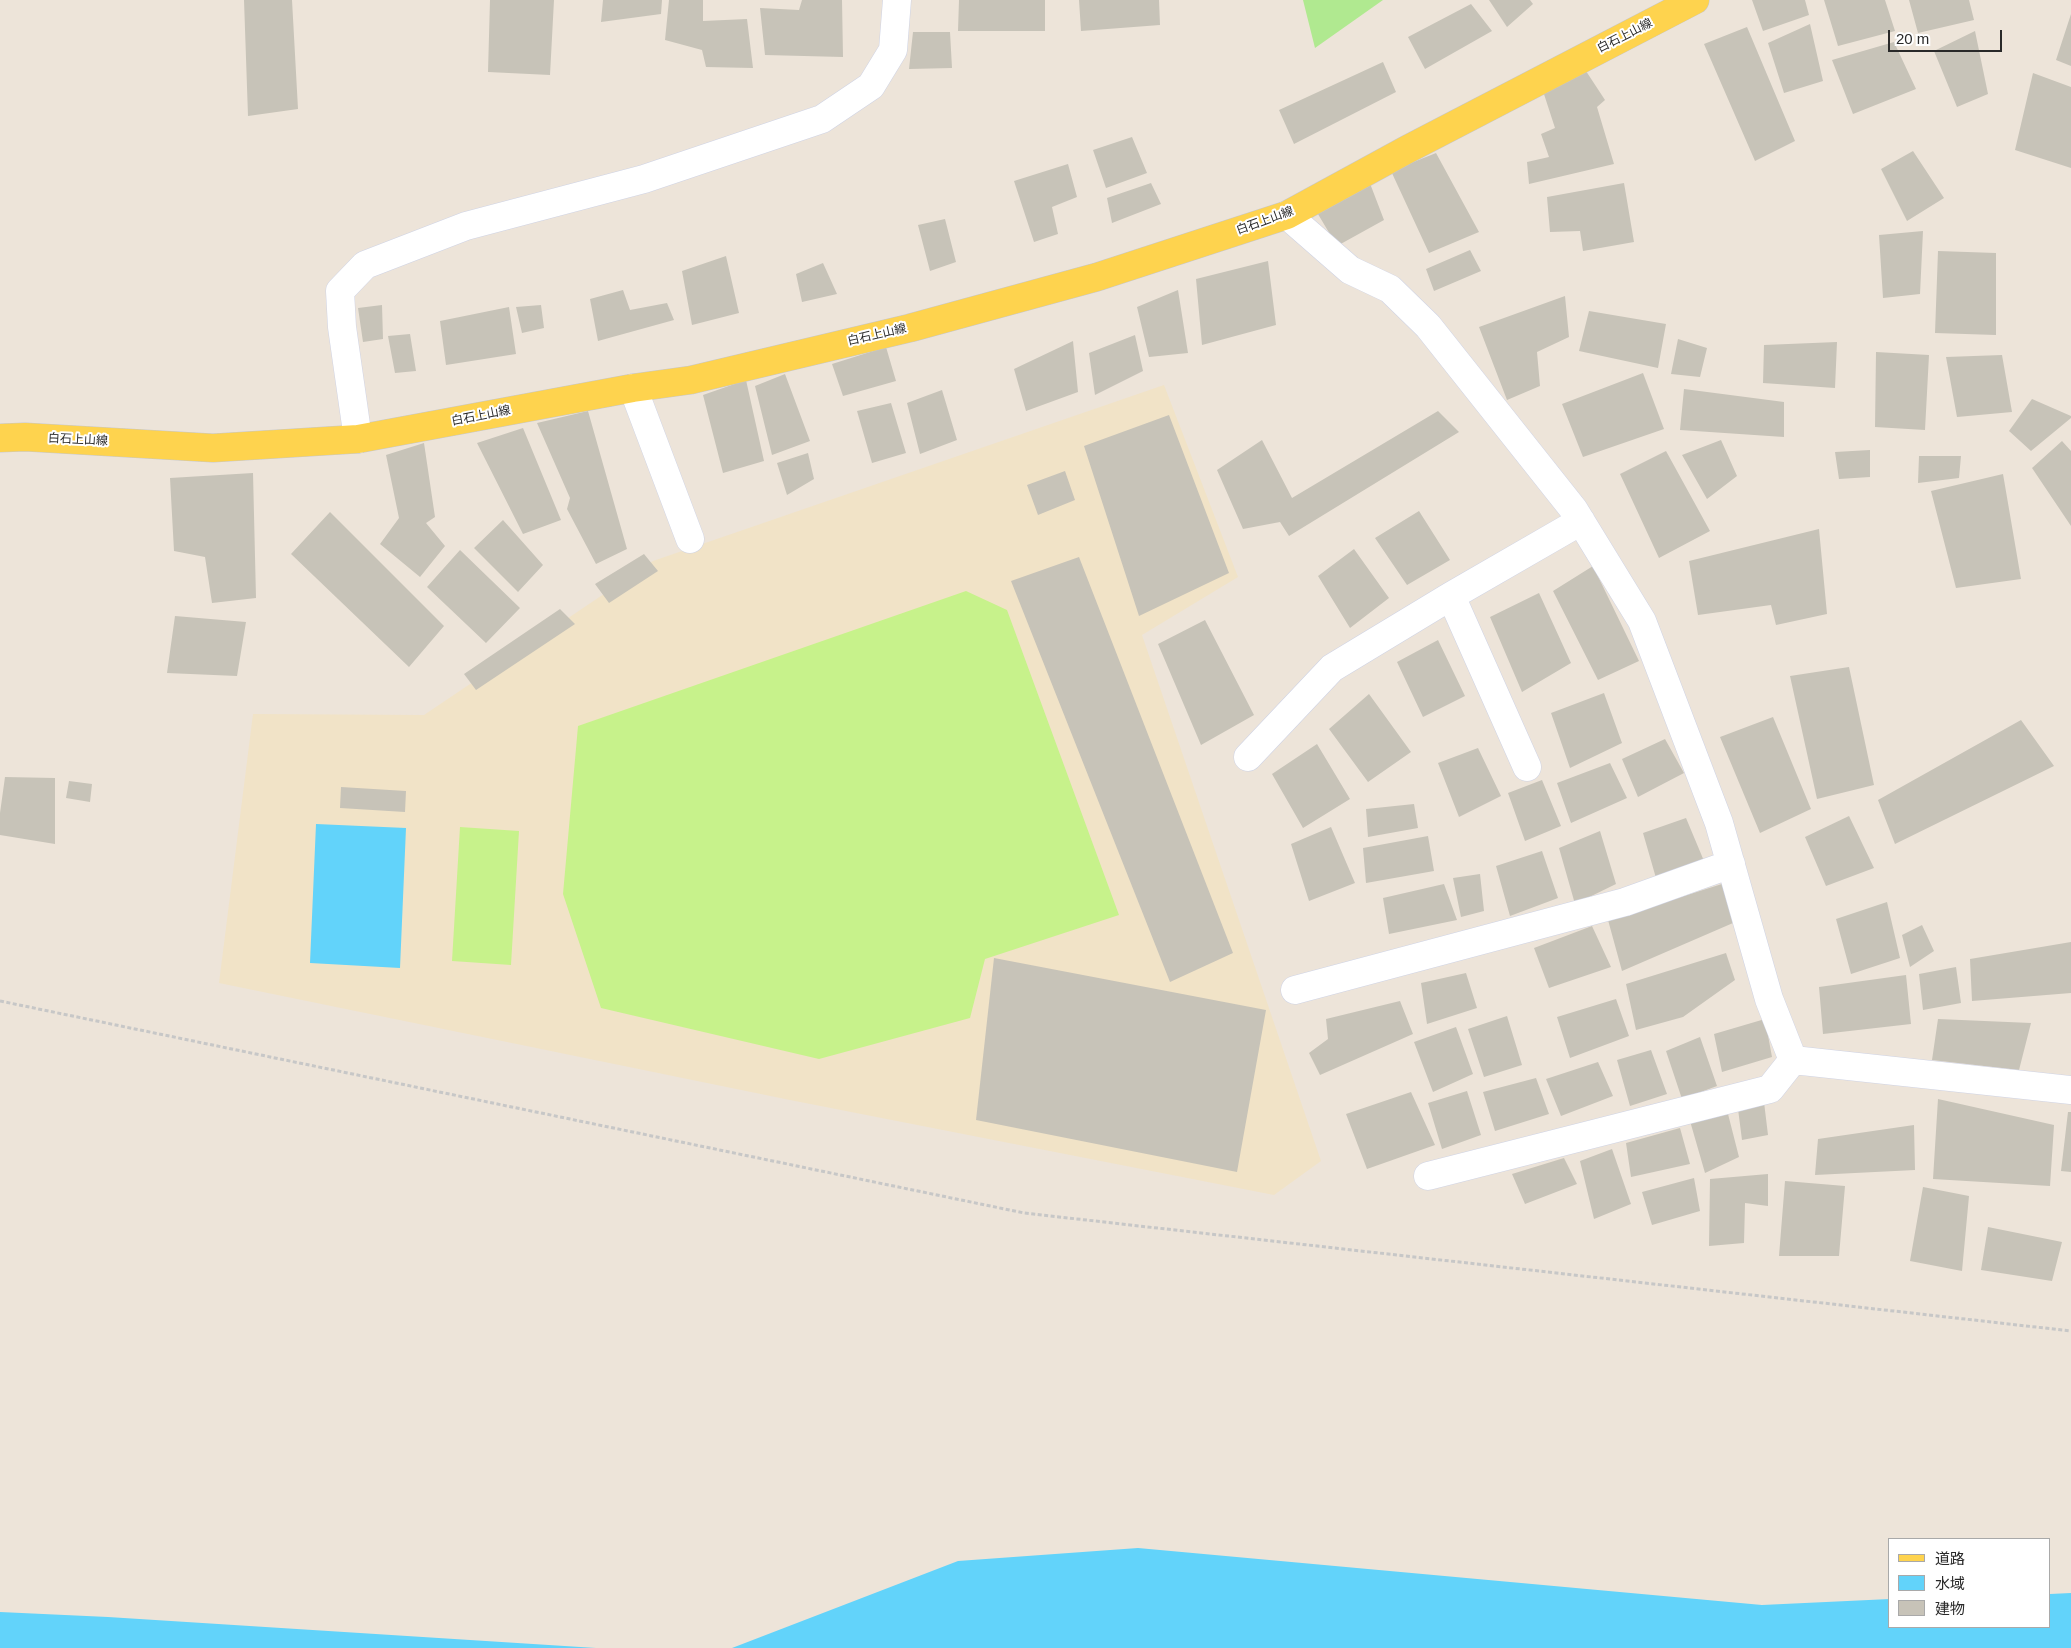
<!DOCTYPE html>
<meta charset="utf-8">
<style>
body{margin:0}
#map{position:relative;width:2071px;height:1648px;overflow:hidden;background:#ede4d9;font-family:Helvetica,"Noto Sans JP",sans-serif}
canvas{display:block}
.legend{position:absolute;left:1888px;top:1538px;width:162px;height:90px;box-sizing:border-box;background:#fff;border:1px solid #a9a9a9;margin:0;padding:6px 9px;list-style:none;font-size:15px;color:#292929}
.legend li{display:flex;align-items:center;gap:10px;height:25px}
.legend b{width:25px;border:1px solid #a9a9a9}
.scale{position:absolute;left:1888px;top:30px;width:114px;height:22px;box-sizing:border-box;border:2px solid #292929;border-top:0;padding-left:6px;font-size:15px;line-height:18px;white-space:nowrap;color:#292929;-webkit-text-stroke:4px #fff;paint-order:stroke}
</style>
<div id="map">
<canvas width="2071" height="1648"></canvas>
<ul class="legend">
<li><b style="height:6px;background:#fed34e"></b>道路</li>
<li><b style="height:14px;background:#62d3fa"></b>水域</li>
<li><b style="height:14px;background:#c7c3b8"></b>建物</li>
</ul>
<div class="scale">20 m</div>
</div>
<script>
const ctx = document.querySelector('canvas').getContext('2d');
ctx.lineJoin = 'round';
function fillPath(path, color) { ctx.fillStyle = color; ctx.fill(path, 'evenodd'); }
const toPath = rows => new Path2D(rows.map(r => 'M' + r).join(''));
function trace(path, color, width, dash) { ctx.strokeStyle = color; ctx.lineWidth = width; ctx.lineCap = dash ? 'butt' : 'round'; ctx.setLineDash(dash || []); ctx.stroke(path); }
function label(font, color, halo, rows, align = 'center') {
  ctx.font = font + ' Helvetica,"Noto Sans JP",sans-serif'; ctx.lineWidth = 4; ctx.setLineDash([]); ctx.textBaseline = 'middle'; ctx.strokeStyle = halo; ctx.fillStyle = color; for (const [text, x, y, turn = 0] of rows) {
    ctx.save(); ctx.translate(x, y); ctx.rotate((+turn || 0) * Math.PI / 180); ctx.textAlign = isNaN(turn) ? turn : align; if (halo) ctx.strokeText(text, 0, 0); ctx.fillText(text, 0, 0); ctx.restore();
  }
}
fillPath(toPath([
 [1164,385,1238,577,1142,635,1321,1161,1274,1195,790,1100,219,983,253,714,424,715,653,561]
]), '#f1e3c7');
fillPath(toPath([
 [1303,0,1383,0,1315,48]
]), '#b0e990');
fillPath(toPath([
 [966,591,1007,610,1119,915,985,959,970,1018,819,1059,601,1008,563,894,578,726],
 [460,827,519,831,511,965,452,961]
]), '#c7f28b');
fillPath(toPath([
 [316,824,406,828,400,968,310,963],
 [1138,1548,1762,1605,1890,1599,1890,1627,2050,1627,2050,1594,2071,1593,2071,1648,732,1648,958,1561],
 [0,1612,108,1617,596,1648,0,1648]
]), '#62d3fa');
fillPath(toPath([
 [244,0,292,0,298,109,248,116],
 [490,0,554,0,550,75,488,72],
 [603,0,662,0,661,14,601,22],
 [669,0,703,0,703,21,747,19,753,68,706,67,702,50,665,40],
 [802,0,842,0,843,57,765,55,760,8,799,10],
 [959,0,1045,0,1045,31,958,31],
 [1079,0,1159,0,1160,25,1081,31],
 [1489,0,1530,0,1533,4,1507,27],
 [1752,0,1805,0,1809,15,1763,31],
 [1824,0,1885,0,1895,31,1838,46],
 [1909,0,1969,0,1974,20,1918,33],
 [1471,4,1492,31,1425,69,1408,37],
 [2071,14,2071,66,2056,60],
 [1810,24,1823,81,1784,93,1768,43],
 [1747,27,1795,141,1755,161,1704,44],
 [1975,31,1988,94,1957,107,1934,51],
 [913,32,950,32,952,68,909,69],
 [1894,42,1916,89,1853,114,1832,60],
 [1383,62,1396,92,1294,144,1279,110],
 [1584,68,1605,100,1597,107,1614,164,1529,184,1527,162,1549,157,1541,134,1555,128,1542,88],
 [2033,73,2071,87,2071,168,2015,150],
 [1132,137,1147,173,1106,188,1093,150],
 [1913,151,1944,198,1907,221,1881,169],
 [1436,153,1479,232,1429,253,1391,171],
 [1068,164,1077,197,1052,207,1058,234,1034,242,1014,181],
 [1366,173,1384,220,1337,246,1312,204],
 [1151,183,1161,204,1112,223,1107,198],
 [1624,183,1634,242,1583,251,1580,231,1550,232,1547,197],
 [945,219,956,262,930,271,918,225],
 [1923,231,1920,294,1883,298,1879,235],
 [1470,250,1481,271,1434,291,1426,269],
 [1938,251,1996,253,1996,335,1935,333],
 [726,256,739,313,692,325,682,271],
 [1268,261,1276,325,1202,345,1196,279],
 [823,263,837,294,802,302,796,274],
 [623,290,630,310,667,303,674,320,598,341,590,299],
 [1178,290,1188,353,1149,357,1137,307],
 [1565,296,1569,337,1537,352,1540,386,1507,400,1479,327],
 [382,305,383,339,363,342,358,308],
 [541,305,544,328,522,333,516,307],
 [509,307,516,354,446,365,440,321],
 [1589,311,1666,324,1658,368,1579,351],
 [410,334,416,371,395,373,388,336],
 [1135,335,1143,371,1095,395,1089,353],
 [1678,339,1707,348,1700,377,1671,374],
 [1073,341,1078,392,1026,411,1014,369],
 [1837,342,1835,388,1763,383,1764,345],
 [886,347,896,381,843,396,832,364],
 [1876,352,1929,355,1925,430,1875,427],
 [2002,355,2012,412,1957,417,1946,357],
 [1643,373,1664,429,1583,457,1562,404],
 [785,374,810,441,772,455,755,386],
 [746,380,764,461,723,473,703,395],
 [1684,389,1784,402,1784,437,1680,430],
 [942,390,957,440,920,454,907,403],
 [2032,399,2071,416,2071,418,2031,451,2009,431],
 [891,403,906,453,872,463,857,411],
 [588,411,627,549,596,564,567,509,570,498,537,423],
 [1438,411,1459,432,1289,536,1280,522,1243,529,1217,470,1262,440,1292,498],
 [1169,415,1229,573,1139,616,1084,446],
 [523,428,561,520,523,534,477,443],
 [1721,440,1737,476,1707,499,1682,455],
 [2062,441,2071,451,2071,526,2032,468],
 [424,443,435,517,426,523,445,546,420,577,380,544,399,518,386,455],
 [1870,450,1870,477,1839,479,1835,452],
 [1666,451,1710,531,1659,558,1620,474],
 [808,453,814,479,787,495,777,463],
 [1919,456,1961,456,1959,478,1918,483],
 [1065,471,1075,500,1038,515,1027,485],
 [253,473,256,598,212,603,205,557,174,551,170,478],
 [2003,474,2021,579,1956,588,1931,491],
 [1419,511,1450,560,1407,585,1375,538],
 [330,512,444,626,409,667,291,554],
 [503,520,543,565,518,592,474,548],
 [1819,529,1827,614,1776,625,1771,605,1698,615,1689,561],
 [1354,549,1389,598,1350,628,1318,576],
 [460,550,520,608,486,643,427,587],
 [644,554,658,571,609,603,595,584],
 [1079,557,1233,953,1170,982,1011,581],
 [1593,566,1639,661,1598,680,1553,591],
 [1539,593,1571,663,1522,692,1490,617],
 [560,609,575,624,476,690,464,674],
 [175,616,246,622,237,676,167,673],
 [1205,620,1254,715,1201,745,1158,644],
 [1438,640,1465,696,1423,717,1397,662],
 [1849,667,1874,785,1817,799,1790,676],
 [1604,693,1622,743,1570,768,1551,713],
 [1369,694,1411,752,1368,782,1329,729],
 [1773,717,1811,809,1760,833,1720,737],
 [2021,720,2054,766,1895,844,1878,800],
 [1665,739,1684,773,1638,797,1622,759],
 [1317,744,1350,799,1303,828,1272,774],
 [1478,748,1501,796,1459,817,1438,763],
 [1610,763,1627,798,1571,823,1557,783],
 [5,777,55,778,55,844,0,835,0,813],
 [1542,780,1561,826,1525,841,1508,793],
 [69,781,92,784,90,802,66,798],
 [341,787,406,791,405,812,340,808],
 [1414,804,1418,828,1368,837,1366,809],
 [1849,816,1874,868,1826,886,1805,837],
 [1686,818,1704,861,1656,878,1643,833],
 [1331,827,1355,883,1309,901,1291,844],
 [1600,831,1616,884,1575,904,1559,848],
 [1428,836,1434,871,1366,883,1363,848],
 [1542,851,1558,898,1510,916,1496,866],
 [1480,874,1484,911,1461,917,1453,878],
 [1444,884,1457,920,1389,934,1383,898],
 [1722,884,1733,923,1622,971,1608,920],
 [1887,902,1900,958,1851,974,1836,919],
 [1922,925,1934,951,1910,967,1902,935],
 [1592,926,1611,967,1549,988,1534,948],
 [2071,942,2071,993,1972,1001,1970,959],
 [1726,953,1735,980,1683,1017,1636,1030,1626,984],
 [994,958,1266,1010,1237,1172,976,1120],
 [1956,967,1961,1003,1923,1010,1919,974],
 [1466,973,1477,1008,1427,1024,1421,983],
 [1906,975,1911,1024,1823,1034,1819,987],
 [1616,999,1629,1036,1570,1058,1557,1017],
 [1400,1001,1413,1034,1320,1075,1309,1053,1328,1039,1326,1019],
 [1507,1016,1522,1065,1484,1077,1468,1029],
 [1765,1019,1772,1057,1722,1072,1714,1034],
 [1938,1019,2031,1023,2019,1070,1932,1060],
 [1456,1027,1473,1074,1433,1092,1414,1042],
 [1700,1037,1717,1086,1682,1099,1666,1051],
 [1651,1050,1667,1094,1630,1106,1617,1060],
 [1598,1062,1613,1096,1561,1116,1546,1079],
 [1536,1078,1549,1114,1495,1131,1483,1092],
 [1467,1091,1481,1135,1442,1149,1428,1103],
 [1411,1092,1435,1145,1367,1169,1346,1114],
 [1938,1099,2054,1125,2050,1186,1933,1179],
 [1764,1102,1768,1135,1742,1140,1738,1109],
 [2068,1112,2071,1112,2071,1172,2061,1171],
 [1728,1114,1739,1157,1705,1173,1690,1121],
 [1914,1125,1915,1170,1815,1175,1818,1139],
 [1680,1128,1690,1164,1631,1177,1626,1143],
 [1612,1149,1631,1204,1594,1219,1580,1161],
 [1564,1158,1577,1184,1525,1204,1512,1174],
 [1768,1174,1768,1206,1745,1203,1744,1243,1709,1246,1710,1179],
 [1694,1178,1700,1211,1652,1225,1642,1192],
 [1785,1181,1845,1186,1839,1256,1779,1256],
 [1923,1187,1969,1196,1962,1271,1910,1261],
 [1988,1227,2062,1242,2052,1281,1981,1270]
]), '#c7c3b8');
const minor = toPath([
 [1287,215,1350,270,1390,289,1428,326,1574,510,1642,621,1719,823,1769,999,1793,1060,2071,1090],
 [633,388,690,539],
 [358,439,342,327,340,291,365,265,466,226,644,179,822,119,871,86,893,50,897,0],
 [1451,596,1527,767],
 [1248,757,1332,668,1451,596,1581,521],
 [1295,990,1625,902,1731,864],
 [1428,1176,1770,1089,1793,1060]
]);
const major = toPath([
 [0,438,25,437,213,448,358,439,633,388,691,380,910,328,1097,277,1287,215,1408,149,1695,0]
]);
trace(minor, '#cfd3e4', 29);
trace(major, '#c7c7c7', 29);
trace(toPath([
 [0,1001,1024,1213,2071,1331]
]), '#c7c7c7', 3, [4, 2.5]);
trace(minor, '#fff', 28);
trace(major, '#fed34e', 28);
label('12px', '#292929', '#fff', [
 ["白石上山線",1625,36,-27],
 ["白石上山線",1265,221,-20],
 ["白石上山線",877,335,-13],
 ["白石上山線",481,416,-11],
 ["白石上山線",78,440,3]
]);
</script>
